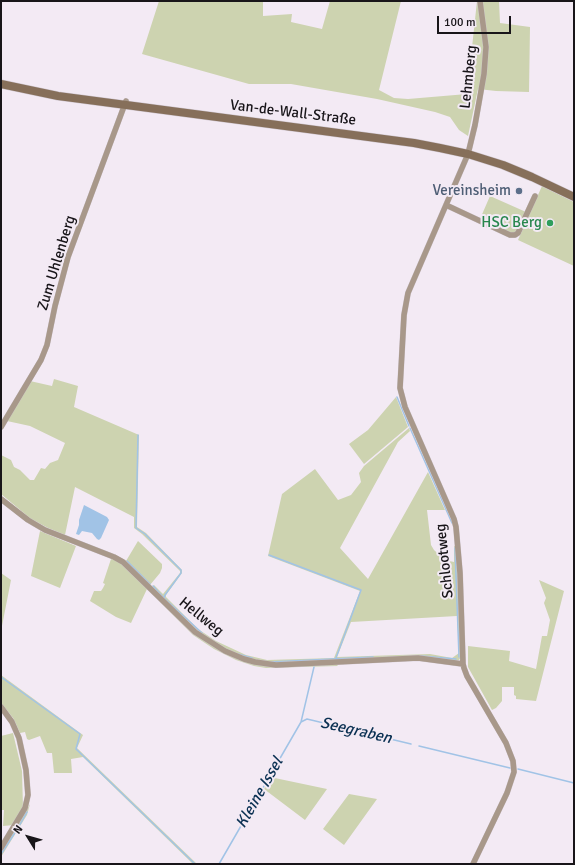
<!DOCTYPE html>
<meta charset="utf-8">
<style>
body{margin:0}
#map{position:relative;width:575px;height:865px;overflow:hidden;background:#f3eaf4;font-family:Signika,sans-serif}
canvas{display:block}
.frame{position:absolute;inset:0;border:2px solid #181519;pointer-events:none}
.north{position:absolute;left:8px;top:817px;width:40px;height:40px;-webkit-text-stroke:3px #f3eaf4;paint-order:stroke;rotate:307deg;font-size:11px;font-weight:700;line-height:16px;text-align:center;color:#181519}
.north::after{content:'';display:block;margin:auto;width:14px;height:18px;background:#181519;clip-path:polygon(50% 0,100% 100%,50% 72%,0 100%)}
.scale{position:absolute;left:437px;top:16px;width:74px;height:18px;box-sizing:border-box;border:2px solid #181519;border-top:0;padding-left:5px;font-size:12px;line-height:14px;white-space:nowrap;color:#181519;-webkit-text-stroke:3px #f3eaf4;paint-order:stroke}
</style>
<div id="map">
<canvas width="575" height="865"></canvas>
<div class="frame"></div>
<div class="north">N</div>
<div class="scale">100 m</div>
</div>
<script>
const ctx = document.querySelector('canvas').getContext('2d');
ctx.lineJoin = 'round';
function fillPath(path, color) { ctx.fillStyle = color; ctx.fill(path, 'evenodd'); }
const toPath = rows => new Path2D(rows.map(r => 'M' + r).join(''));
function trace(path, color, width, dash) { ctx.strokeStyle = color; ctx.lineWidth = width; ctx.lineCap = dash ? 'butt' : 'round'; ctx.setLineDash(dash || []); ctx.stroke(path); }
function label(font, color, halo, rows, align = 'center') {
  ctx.font = font + ' Signika,sans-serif'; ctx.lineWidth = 4; ctx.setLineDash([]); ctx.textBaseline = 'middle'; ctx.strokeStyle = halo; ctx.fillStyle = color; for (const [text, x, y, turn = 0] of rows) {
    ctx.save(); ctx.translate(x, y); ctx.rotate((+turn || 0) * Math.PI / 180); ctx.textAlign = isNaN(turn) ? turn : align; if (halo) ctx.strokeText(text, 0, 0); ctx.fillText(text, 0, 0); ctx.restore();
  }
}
fillPath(toPath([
 [159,1,263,1,263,16,292,14,291,22,322,29,330,1,401,1,379,90,394,98,408,99,467,94,477,1,499,1,500,23,530,27,529,92,496,91,478,89,468,136,459,130,450,117,435,112,377,99,291,84,249,84,142,54],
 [542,186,574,202,574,266,518,240],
 [490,196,526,212,518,230,515,232,509,232,480,219],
 [54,379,78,386,74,407,139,435,137,527,146,533,182,570,182,573,166,595,166,597,198,629,216,641,246,655,267,660,334,658,360,591,268,556,282,494,315,469,338,500,351,495,361,482,359,473,364,466,409,428,410,431,398,442,340,548,368,579,428,472,445,510,427,510,431,545,434,550,445,560,454,562,454,546,456,546,461,657,459,660,454,661,445,659,275,663,265,663,235,654,197,632,152,587,154,585,163,594,180,573,180,571,142,534,134,528,134,517,75,487,65,535,48,528,31,519,1,494,1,455,11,460,14,467,20,470,30,480,34,480,41,468,45,469,50,463,58,460,65,443,30,426,7,421,30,381,52,386],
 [457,616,459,653,452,658,430,654,337,657,351,622],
 [396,397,408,427,364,464,349,444,368,430],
 [40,531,76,546,60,588,31,576],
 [138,541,162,564,162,568,160,573,150,585,113,554,126,561],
 [111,559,113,559,122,563,194,633,254,664,336,664,338,666,266,668,254,666,236,660,214,649,193,635,147,589,131,623,116,617,90,601,94,591,101,591,103,588,105,584,103,583],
 [1,573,11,580,1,631,2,611],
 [539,580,564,591,536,701,516,699,516,696,514,695,514,687,502,687,502,701,496,708,492,710,468,667,468,646,510,651,509,661,536,669,542,636,547,636,550,620,544,603,546,598],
 [1,675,83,735,77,748,197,864,193,864,83,757,71,759,72,773,54,773,52,753,47,753,40,736,29,740,27,739,25,732,20,733,13,718,1,703],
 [13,733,22,771,23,808,14,825,3,826,4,810,1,810,1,736],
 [270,777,327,789,305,820,264,789],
 [349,794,377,799,344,845,323,829],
 [30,804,27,815,1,857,1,852]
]), '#cdd3b0');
fillPath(toPath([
 [84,505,107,517,109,520,101,538,99,540,97,539,92,533,82,531,79,535,76,534,79,525,79,520]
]), '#a1c3e6');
trace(toPath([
 [397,397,409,426],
 [410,428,452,523],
 [138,435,136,528,145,534,181,570,181,573,165,595,164,598,202,633],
 [455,548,459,657],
 [269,555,361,590,336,658],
 [127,561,150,584],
 [153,586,164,598],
 [238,654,252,658],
 [421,656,456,659],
 [271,662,373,657],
 [1,677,80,734,76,749,195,864],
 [301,722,307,719,411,744],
 [419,746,510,768],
 [518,769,574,783],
 [1,854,18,828,27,812],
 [219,864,301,722,314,667]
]), '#a1c3e6', 1.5);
const street = toPath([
 [446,205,510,235,515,235,518,233,535,196],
 [1,427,41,360,47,345,55,306,68,257,126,101],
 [1,499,28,520,45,530,114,557,123,562,195,632,225,651,244,659,255,662,276,665,418,658,463,664],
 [1,707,12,722,19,738,26,770,28,795,25,808,1,848],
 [473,864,507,793,514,772,513,761,506,743,467,676,464,668,463,664,460,573,456,527,454,519,405,407,400,388,404,315,408,293,468,154,475,125,484,74,486,47,480,1]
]);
const secondary = toPath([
 [1,84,58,96,414,143,440,148,468,154,503,165,532,177,574,197]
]);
trace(street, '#d0c8d1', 6);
trace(secondary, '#d0c8d1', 9);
trace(street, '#a8988a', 5.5);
trace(secondary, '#866f5a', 8);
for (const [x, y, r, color] of [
 [519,191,4,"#5c6f8a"],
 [550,223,4,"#2e9e5b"]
]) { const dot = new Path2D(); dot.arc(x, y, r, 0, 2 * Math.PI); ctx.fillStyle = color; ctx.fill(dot); trace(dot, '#f3eaf4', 1.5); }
label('15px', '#181519', '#f3eaf4', [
 ["Lehmberg",469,77,-84],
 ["Van-de-Wall-Straße",293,113,7],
 ["Zum Uhlenberg",57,263,-73],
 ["Schlootweg",445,561,-96],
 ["Hellweg",201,617,39]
]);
label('15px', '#4e5e75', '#f3eaf4', [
 ["Vereinsheim",511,191]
], 'right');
label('15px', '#27864d', '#f3eaf4', [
 ["HSC Berg",542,223]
], 'right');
label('italic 16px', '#0a3052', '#f3eaf4', [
 ["Seegraben",356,731,13],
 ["Kleine Issel",260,793,-60]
]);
</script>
